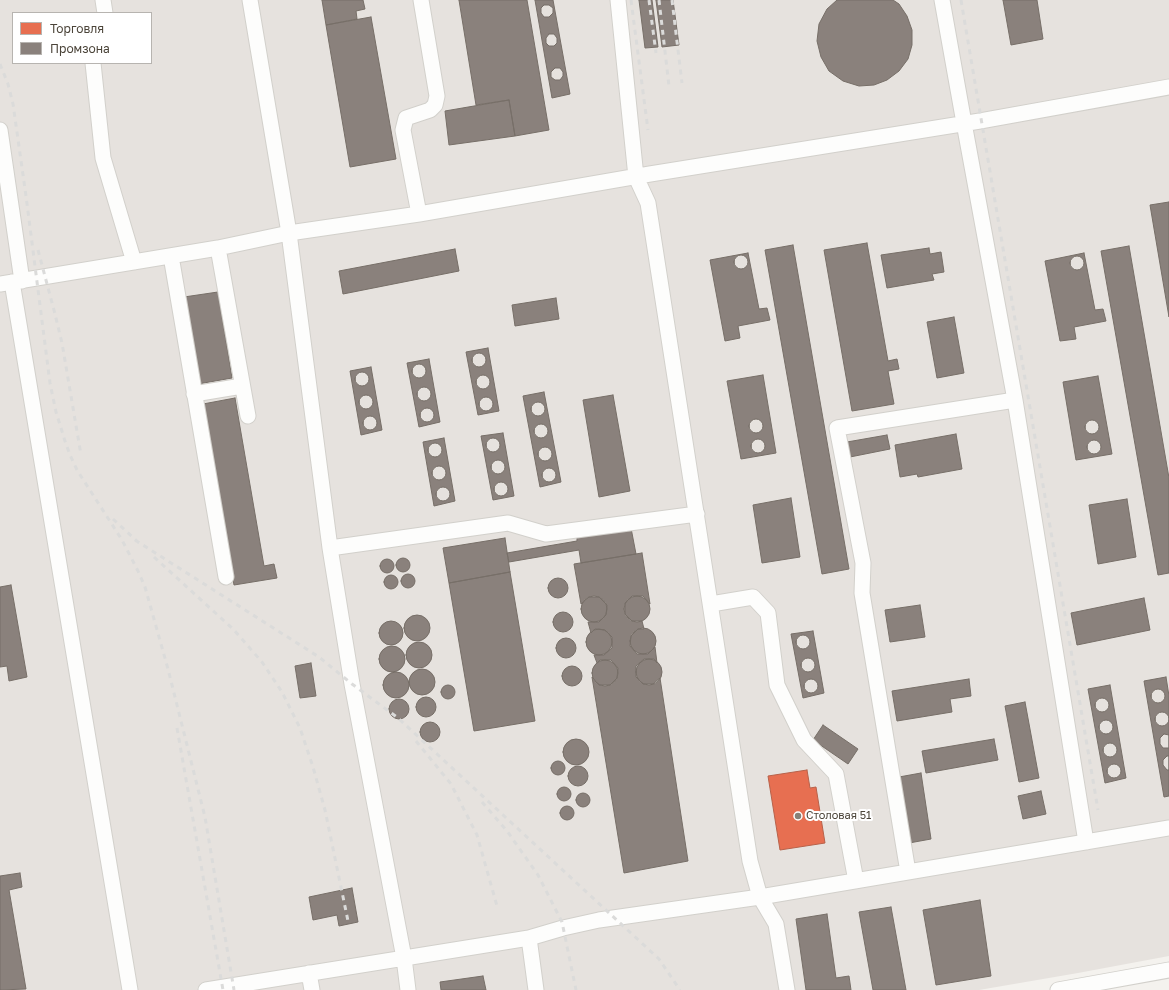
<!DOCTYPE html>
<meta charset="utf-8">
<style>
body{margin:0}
#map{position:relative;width:1169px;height:990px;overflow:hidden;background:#f4f2ee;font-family:"Golos Text",sans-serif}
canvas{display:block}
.legend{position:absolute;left:12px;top:12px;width:140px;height:52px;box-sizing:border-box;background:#fff;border:1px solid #b7b4b0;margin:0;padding:5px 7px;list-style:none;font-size:12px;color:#4b4439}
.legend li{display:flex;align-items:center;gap:8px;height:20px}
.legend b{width:20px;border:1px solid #b7b4b0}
</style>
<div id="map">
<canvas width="1169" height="990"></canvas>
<ul class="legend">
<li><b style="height:11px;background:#e76f51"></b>Торговля</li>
<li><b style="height:11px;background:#8a817c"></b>Промзона</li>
</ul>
</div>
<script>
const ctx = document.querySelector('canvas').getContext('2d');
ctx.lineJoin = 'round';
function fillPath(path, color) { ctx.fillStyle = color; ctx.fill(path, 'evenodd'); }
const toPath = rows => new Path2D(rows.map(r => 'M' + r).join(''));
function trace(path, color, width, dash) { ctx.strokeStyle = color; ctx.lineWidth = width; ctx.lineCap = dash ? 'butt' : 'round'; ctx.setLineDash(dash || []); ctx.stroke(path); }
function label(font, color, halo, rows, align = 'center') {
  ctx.font = font + ' "Golos Text",sans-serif'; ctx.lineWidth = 4; ctx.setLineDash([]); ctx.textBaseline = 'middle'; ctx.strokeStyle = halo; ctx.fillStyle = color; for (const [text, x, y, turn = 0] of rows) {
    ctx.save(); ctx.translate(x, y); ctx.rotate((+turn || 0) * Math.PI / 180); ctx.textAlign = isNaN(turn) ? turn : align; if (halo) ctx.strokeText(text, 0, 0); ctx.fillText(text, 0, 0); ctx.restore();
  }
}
fillPath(toPath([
 [0,0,1169,0,1169,956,1078,973,979,990,0,990],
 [13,13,151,13,151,63,13,63]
]), '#e6e2de');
const shops = toPath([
 [807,770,810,788,816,787,825,843,780,850,768,776,807,770]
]);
fillPath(shops, '#e76f51');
trace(shops, '#b8624a', 1);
const industry = toPath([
 [322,0,363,0,365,9,356,11,357,19,326,25,322,0],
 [459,0,527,0,549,130,515,136,509,100,476,105,459,0],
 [535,0,553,0,570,94,552,98,535,0],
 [544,5,549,5,553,8,553,13,549,17,544,17,541,13,541,8,544,5],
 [549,34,554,34,557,38,557,43,554,46,549,46,546,43,546,38,549,34],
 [555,68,560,68,563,72,563,76,560,80,555,80,551,77,551,72,555,68],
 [639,0,652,0,658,47,645,48,639,0],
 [656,0,673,0,679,45,662,47,656,0],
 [837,0,893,0,899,4,907,16,912,30,912,45,908,59,899,71,887,80,874,85,859,86,843,81,829,71,821,57,817,41,819,24,827,9,837,0],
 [1003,0,1037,0,1043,39,1011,45,1003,0],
 [371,17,396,159,350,167,326,25,371,17],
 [509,100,515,136,449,145,445,111,509,100],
 [1169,202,1169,317,1150,205,1169,202],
 [867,243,888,361,897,359,899,369,888,371,894,404,852,411,824,250,867,243],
 [793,245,849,569,822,574,765,250,793,245],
 [1129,246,1169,478,1169,573,1158,575,1101,251,1129,246],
 [929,248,930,254,941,252,944,272,932,274,934,280,887,288,881,255,929,248],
 [455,249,459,271,343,294,339,271,455,249],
 [748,253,759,309,767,308,770,320,738,326,740,338,725,341,710,260,748,253],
 [1084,253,1095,310,1103,309,1106,321,1074,327,1076,339,1060,341,1045,261,1084,253],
 '734 262a7 7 0 1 1 14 0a7 7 0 1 1-14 0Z',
 '1070 263a7 7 0 1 1 14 0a7 7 0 1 1-14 0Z',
 [218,292,232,378,198,384,184,297,218,292],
 [556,298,559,319,515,326,512,305,556,298],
 [954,317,964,373,937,378,927,322,954,317],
 [488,348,499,411,478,415,466,352,488,348],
 '472 360a7 7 0 1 1 14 0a7 7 0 1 1-14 0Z',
 [429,359,440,422,419,427,407,363,429,359],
 '412 371a7 7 0 1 1 14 0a7 7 0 1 1-14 0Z',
 [371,367,382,430,361,435,350,371,371,367],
 '355 379a7 7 0 1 1 14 0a7 7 0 1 1-14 0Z',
 '476 382a7 7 0 1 1 14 0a7 7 0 1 1-14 0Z',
 [763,375,776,453,741,459,727,381,763,375],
 [1098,376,1112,454,1076,460,1063,382,1098,376],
 '417 394a7 7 0 1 1 14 0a7 7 0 1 1-14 0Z',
 [544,392,561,482,540,487,523,396,544,392],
 '359 402a7 7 0 1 1 14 0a7 7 0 1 1-14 0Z',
 [613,395,630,491,599,497,583,400,613,395],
 '479 404a7 7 0 1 1 14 0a7 7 0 1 1-14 0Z',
 [235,398,264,566,274,564,277,578,234,585,203,404,235,398],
 '531 409a7 7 0 1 1 14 0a7 7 0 1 1-14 0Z',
 '420 415a7 7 0 1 1 14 0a7 7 0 1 1-14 0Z',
 '363 423a7 7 0 1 1 14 0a7 7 0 1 1-14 0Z',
 '749 426a7 7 0 1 1 14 0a7 7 0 1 1-14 0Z',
 '1085 427a7 7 0 1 1 14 0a7 7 0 1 1-14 0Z',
 '534 431a7 7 0 1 1 14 0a7 7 0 1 1-14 0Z',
 [503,433,514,496,493,500,481,436,503,433],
 [956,434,962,469,918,477,917,474,900,477,895,445,956,434],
 [887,435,890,449,850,457,847,442,887,435],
 '486 445a7 7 0 1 1 14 0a7 7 0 1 1-14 0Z',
 [444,438,455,501,434,506,423,442,444,438],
 '751 446a7 7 0 1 1 14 0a7 7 0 1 1-14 0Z',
 '1087 447a7 7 0 1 1 14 0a7 7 0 1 1-14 0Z',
 '428 450a7 7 0 1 1 14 0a7 7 0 1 1-14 0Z',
 '538 454a7 7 0 1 1 14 0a7 7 0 1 1-14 0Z',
 '491 467a7 7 0 1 1 14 0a7 7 0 1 1-14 0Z',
 '432 473a7 7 0 1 1 14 0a7 7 0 1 1-14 0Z',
 '542 475a7 7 0 1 1 14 0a7 7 0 1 1-14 0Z',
 '494 489a7 7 0 1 1 14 0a7 7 0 1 1-14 0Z',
 '436 494a7 7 0 1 1 14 0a7 7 0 1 1-14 0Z',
 [791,498,800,557,762,563,753,505,791,498],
 [1127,499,1136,557,1098,564,1089,505,1127,499],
 [631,528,636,554,581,563,579,550,509,562,507,553,577,541,577,537,631,528],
 [505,538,510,572,449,583,443,548,505,538],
 [642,553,650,604,643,596,632,596,625,603,625,614,632,621,642,621,644,629,638,629,631,636,630,646,637,654,648,654,655,647,657,663,654,659,644,659,636,666,636,677,643,684,653,684,660,678,688,861,624,873,592,677,599,685,610,685,617,678,618,668,611,660,600,660,597,663,594,655,604,655,612,648,612,637,605,630,595,629,591,633,588,622,599,622,606,615,607,605,599,597,589,597,581,604,574,564,642,553],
 '396 565a7 7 0 1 1 14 0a7 7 0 1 1-14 0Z',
 '380 566a7 7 0 1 1 14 0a7 7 0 1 1-14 0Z',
 [510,572,535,721,474,731,449,583,510,572],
 '401 581a7 7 0 1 1 14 0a7 7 0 1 1-14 0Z',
 '384 582a7 7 0 1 1 14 0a7 7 0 1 1-14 0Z',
 '548 588a10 10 0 1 1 20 0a10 10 0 1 1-20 0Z',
 [11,585,27,677,9,681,7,666,0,667,0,587,11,585],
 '624 609a13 13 0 1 1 26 0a13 13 0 1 1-26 0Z',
 '581 609a13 13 0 1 1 26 0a13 13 0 1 1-26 0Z',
 [1144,598,1150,630,1077,645,1071,613,1144,598],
 [920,605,925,637,890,642,885,610,920,605],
 '553 622a10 10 0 1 1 20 0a10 10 0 1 1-20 0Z',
 '404 628a13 13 0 1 1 26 0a13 13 0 1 1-26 0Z',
 '379 633a12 12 0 1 1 24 0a12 12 0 1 1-24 0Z',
 '630 641a13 13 0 1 1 26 0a13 13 0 1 1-26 0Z',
 '586 642a13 13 0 1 1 26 0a13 13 0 1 1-26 0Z',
 [813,631,824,693,803,698,791,634,813,631],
 '796 642a7 7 0 1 1 14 0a7 7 0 1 1-14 0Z',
 '556 648a10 10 0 1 1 20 0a10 10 0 1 1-20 0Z',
 '406 655a13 13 0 1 1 26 0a13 13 0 1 1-26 0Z',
 '379 659a13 13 0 1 1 26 0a13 13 0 1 1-26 0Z',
 '801 665a7 7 0 1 1 14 0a7 7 0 1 1-14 0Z',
 '636 672a13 13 0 1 1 26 0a13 13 0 1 1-26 0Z',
 '592 673a13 13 0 1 1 26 0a13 13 0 1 1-26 0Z',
 [311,663,316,696,300,698,295,666,311,663],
 '562 676a10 10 0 1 1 20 0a10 10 0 1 1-20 0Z',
 '409 682a13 13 0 1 1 26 0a13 13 0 1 1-26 0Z',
 '383 685a13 13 0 1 1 26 0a13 13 0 1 1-26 0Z',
 [1166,677,1169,696,1169,796,1164,797,1144,681,1166,677],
 '804 686a7 7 0 1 1 14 0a7 7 0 1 1-14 0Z',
 [969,679,971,696,950,699,952,712,897,721,892,691,969,679],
 '441 692a7 7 0 1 1 14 0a7 7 0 1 1-14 0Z',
 [1110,685,1126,778,1105,783,1088,689,1110,685],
 '1151 696a7 7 0 1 1 14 0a7 7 0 1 1-14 0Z',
 '416 707a10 10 0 1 1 20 0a10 10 0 1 1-20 0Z',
 '1095 705a7 7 0 1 1 14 0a7 7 0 1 1-14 0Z',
 '389 709a10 10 0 1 1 20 0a10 10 0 1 1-20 0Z',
 [1025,702,1039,778,1019,782,1005,706,1025,702],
 '1155 719a7 7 0 1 1 14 0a7 7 0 1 1-14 0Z',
 '1099 727a7 7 0 1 1 14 0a7 7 0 1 1-14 0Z',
 '420 732a10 10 0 1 1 20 0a10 10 0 1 1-20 0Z',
 [823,725,858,749,848,764,813,740,823,725],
 [1164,734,1169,735,1169,748,1163,748,1160,744,1160,738,1164,734],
 [994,739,998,760,926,773,922,751,994,739],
 '563 752a13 13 0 1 1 26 0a13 13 0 1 1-26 0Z',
 '1103 750a7 7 0 1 1 14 0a7 7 0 1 1-14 0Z',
 [1167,756,1169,756,1169,770,1167,770,1163,765,1163,760,1167,756],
 '551 768a7 7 0 1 1 14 0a7 7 0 1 1-14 0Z',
 '1107 771a7 7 0 1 1 14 0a7 7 0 1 1-14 0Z',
 '568 776a10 10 0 1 1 20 0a10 10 0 1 1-20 0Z',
 [921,773,931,839,909,843,899,777,921,773],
 '557 794a7 7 0 1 1 14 0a7 7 0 1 1-14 0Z',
 [1041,791,1046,814,1023,819,1018,796,1041,791],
 '576 800a7 7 0 1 1 14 0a7 7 0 1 1-14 0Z',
 '560 813a7 7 0 1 1 14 0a7 7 0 1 1-14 0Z',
 [20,873,22,887,9,890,26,989,0,990,0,876,20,873],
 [352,888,358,922,339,926,337,915,313,920,309,897,352,888],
 [980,900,991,976,936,985,923,910,980,900],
 [891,907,906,990,873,990,859,912,891,907],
 [827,914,836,978,849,976,851,990,806,990,796,919,827,914],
 [483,976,486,990,441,990,440,982,483,976]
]);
fillPath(industry, '#8a817c');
trace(industry, '#776f68', 1);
const minor = toPath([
 [103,0,105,13],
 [250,0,289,233,330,548,352,684,404,958,408,990],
 [618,0,636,177,648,203,750,861,760,897,776,924,787,990],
 [942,0,964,123,1015,400,1086,842],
 [93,63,103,158,134,262],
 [0,130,22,281],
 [419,214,403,130,406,118,430,110,435,105,437,96,421,0],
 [218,248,248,416],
 [171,256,226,577],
 [12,282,130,990],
 [0,284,218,248,289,233,419,214,650,174,980,121,1169,87],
 [194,394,242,386],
 [330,548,508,523,546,534,697,514],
 [711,604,753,597,768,613,777,685,804,740,836,774,856,881],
 [908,872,862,593,863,563,837,428,1015,400],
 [529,938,536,990],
 [309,973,312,990],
 [206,990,529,938,563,928,599,920,760,897,1169,828],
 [1058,990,1169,970]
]);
trace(minor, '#d2d0cb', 17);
trace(minor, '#fdfdfc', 15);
trace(toPath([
 [631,0,648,130],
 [649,0,656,53],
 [659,0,669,86],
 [672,0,682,83],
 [961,0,1098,810],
 [0,64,8,84,13,104,26,196,50,383,56,412,65,441,70,455,77,470,122,540,138,571,145,587,168,669,205,817,234,990],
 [38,250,55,314,62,343,81,455],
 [113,519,139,543],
 [135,540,319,657,352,684,398,718,659,959,680,990],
 [154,557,233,629,262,662,282,692,300,728,313,767,325,810,348,921],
 [177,728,223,990],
 [416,741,451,784,477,835,497,906],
 [482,802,507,831,538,875,562,922,576,990]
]), '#dbdbda', 3, [5, 5]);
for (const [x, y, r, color] of [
 [798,816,4,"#868178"]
]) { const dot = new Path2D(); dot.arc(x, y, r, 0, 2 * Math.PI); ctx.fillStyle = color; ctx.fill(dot); trace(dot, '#fff', 1.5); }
label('11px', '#4b4439', '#fff', [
 ["Столовая 51",806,816]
], 'left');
</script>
